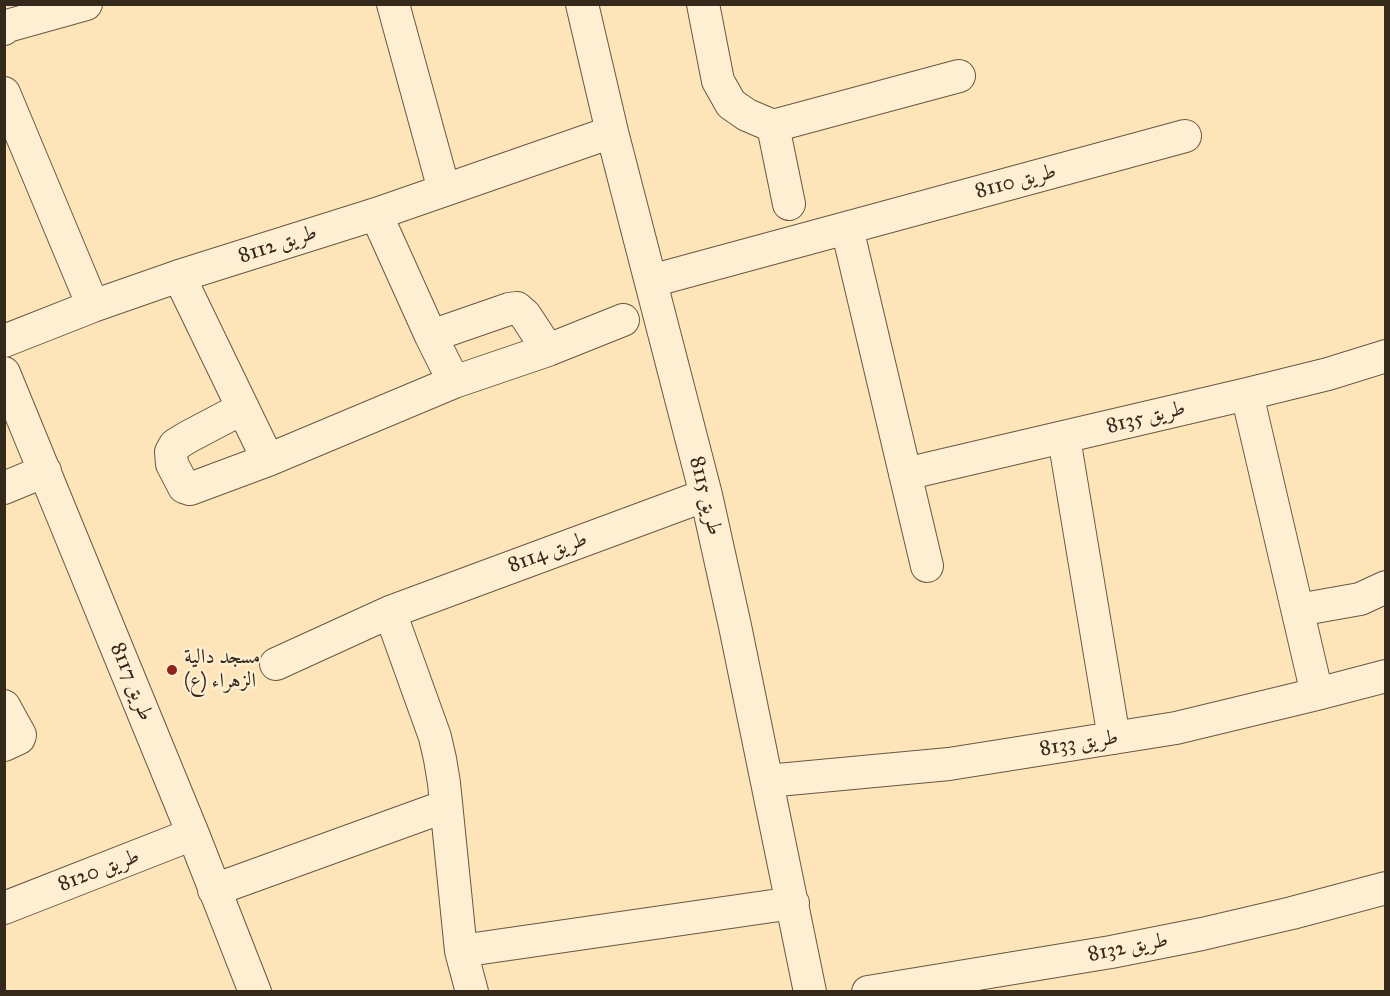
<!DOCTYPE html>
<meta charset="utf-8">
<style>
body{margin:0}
#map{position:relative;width:1390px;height:996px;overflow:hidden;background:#fde5b9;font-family:"IM FELL Great Primer",serif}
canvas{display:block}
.frame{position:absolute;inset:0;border:6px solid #35291c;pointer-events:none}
</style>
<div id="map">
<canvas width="1390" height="996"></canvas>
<div class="frame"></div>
</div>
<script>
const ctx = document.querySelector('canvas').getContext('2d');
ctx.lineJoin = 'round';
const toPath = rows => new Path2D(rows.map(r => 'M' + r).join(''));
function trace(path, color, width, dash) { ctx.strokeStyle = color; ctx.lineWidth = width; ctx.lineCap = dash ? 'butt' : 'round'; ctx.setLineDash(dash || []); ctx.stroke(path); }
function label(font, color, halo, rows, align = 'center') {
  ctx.font = font + ' "IM FELL Great Primer",Amiri,serif'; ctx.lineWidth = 4.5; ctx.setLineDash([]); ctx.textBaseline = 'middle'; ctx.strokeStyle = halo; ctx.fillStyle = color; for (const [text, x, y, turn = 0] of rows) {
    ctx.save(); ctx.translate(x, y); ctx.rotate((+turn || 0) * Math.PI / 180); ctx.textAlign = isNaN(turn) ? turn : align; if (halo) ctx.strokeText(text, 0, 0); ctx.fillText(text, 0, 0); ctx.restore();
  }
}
const minor = toPath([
 [393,4,444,190],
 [582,4,612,132,706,495,735,626,810,992],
 [703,4,718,81,731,104,747,115,773,126],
 [4,29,7,26,86,4],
 [4,93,93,306],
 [773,126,959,76],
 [773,126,789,204],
 [376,214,431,336,454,382],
 [847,228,927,566],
 [179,276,268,460],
 [651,281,1185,136],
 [431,336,509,309,517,308,525,315,548,350],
 [4,341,93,306,179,276,376,214,612,132],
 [4,373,193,834,255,992],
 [1247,394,1317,694],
 [243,408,188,437,175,445,171,452,172,464,184,487,190,489,268,460,454,382,548,350,623,320],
 [1064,438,1114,738],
 [905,474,1247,394,1328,374,1386,356],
 [4,488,45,471],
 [1298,610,1360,599,1386,587],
 [390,612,435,737,440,759,444,783,461,951,472,992],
 [276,664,390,612,706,495],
 [4,706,20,735,19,738,4,745],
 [767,781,949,764,1176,728,1317,694,1386,676],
 [214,890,446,806],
 [4,908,193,834],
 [461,951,793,903],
 [868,992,1111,952,1202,934,1292,913,1386,888]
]);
trace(minor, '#675843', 34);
trace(minor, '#feeed2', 32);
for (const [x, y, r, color] of [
 [172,670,6,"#8f2418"]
]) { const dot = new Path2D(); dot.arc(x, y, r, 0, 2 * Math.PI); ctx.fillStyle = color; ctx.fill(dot); trace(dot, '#feeed2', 2); }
label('21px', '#35291c', '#feeed2', [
 ["طريق 8110",1016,182,-15],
 ["طريق 8112",278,245,-18],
 ["طريق 8135",1146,418,-14],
 ["طريق 8115",705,496,76],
 ["طريق 8114",548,553,-20],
 ["طريق 8117",131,682,68],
 ["طريق 8133",1079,744,-9],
 ["طريق 8120",99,871,-21],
 ["طريق 8132",1128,948,-11]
]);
label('21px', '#35291c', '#feeed2', [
 ["مسجد دالية",184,658],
 ["الزهراء (ع)",184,682]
], 'left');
</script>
